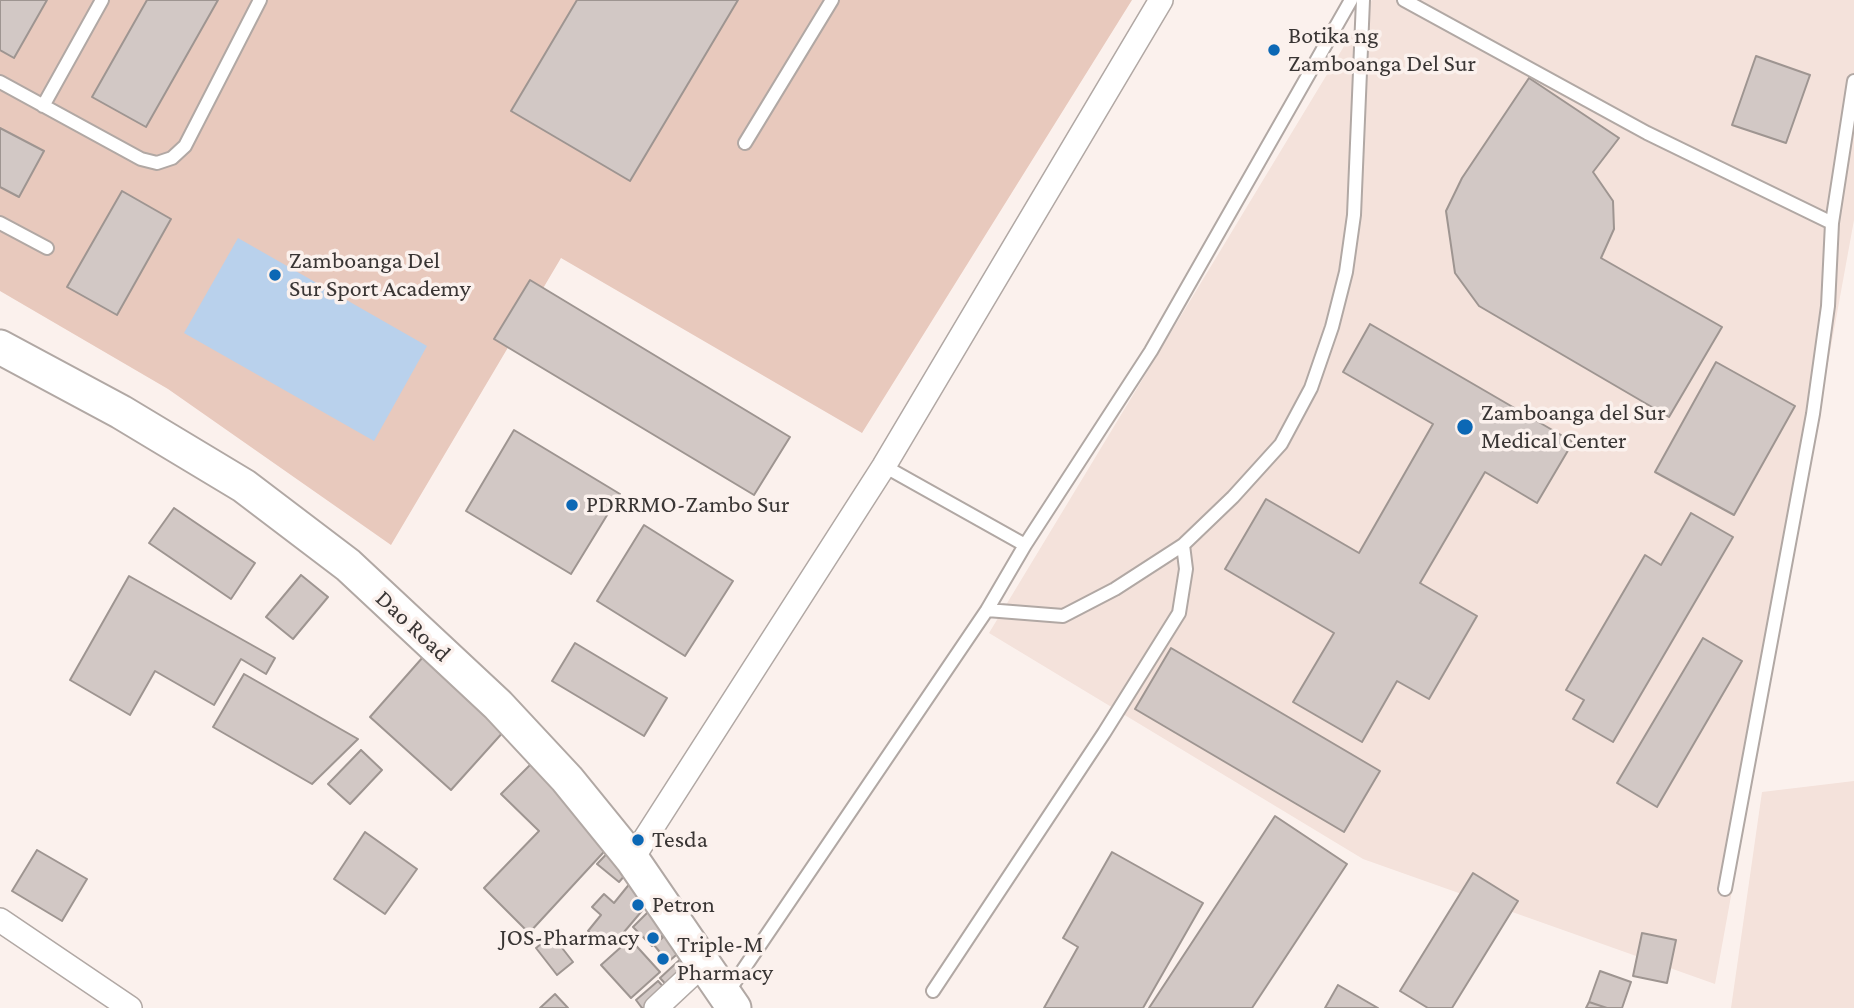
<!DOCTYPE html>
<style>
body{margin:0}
canvas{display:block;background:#fbf1ed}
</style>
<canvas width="1854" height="1008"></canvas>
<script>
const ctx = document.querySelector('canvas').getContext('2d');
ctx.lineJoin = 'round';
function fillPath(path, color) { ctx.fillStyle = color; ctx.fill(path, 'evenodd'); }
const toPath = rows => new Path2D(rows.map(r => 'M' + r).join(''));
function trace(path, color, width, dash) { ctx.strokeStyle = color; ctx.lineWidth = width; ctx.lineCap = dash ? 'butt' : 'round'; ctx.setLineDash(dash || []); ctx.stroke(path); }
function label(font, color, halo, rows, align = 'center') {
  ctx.font = font + ' "Crimson Pro",serif'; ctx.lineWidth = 7; ctx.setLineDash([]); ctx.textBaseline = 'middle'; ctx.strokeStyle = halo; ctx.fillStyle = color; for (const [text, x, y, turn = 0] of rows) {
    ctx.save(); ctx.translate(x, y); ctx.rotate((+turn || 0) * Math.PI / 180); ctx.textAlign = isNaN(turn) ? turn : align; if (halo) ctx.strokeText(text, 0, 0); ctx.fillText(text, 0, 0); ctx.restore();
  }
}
fillPath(toPath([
 [1372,0,1854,0,1854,220,1715,984,1363,859,989,633],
 [1854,781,1854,1008,1731,1008,1762,792]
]), '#f4e2db');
fillPath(toPath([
 [0,0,1132,0,862,433,561,258,391,545,168,389,0,291]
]), '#e8c9bd');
fillPath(toPath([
 [238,238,427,346,374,441,184,333]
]), '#b9d1ec');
const building = toPath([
 [0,0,47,0,14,58,0,50,0,0],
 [147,0,218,0,146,127,92,97,147,0],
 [577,0,738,0,630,181,511,111,577,0],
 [1756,56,1810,75,1786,143,1732,125,1756,56],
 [1529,78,1619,138,1593,172,1613,201,1614,229,1601,258,1722,327,1669,417,1479,306,1455,273,1446,211,1462,178,1529,78],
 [0,128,44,151,19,197,0,187,0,128],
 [122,191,171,219,117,315,67,287,122,191],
 [530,280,790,437,754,495,494,339,530,280],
 [1370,324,1573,442,1537,503,1485,472,1420,583,1477,616,1429,699,1397,681,1362,742,1293,702,1334,633,1225,569,1266,499,1359,553,1433,424,1343,372,1370,324],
 [1716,362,1795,406,1734,515,1655,472,1716,362],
 [514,430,620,494,571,574,466,511,514,430],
 [174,508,255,563,231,599,149,543,174,508],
 [1691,513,1733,537,1613,742,1573,719,1584,700,1566,690,1645,555,1661,565,1691,513],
 [644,525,733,581,685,656,597,601,644,525],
 [301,575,328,597,293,639,266,617,301,575],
 [129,576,275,658,266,674,241,659,214,705,155,671,130,715,70,680,129,576],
 [1703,638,1742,661,1657,807,1617,783,1703,638],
 [575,643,667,698,644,736,552,681,575,643],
 [1171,648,1380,771,1344,832,1135,709,1171,648],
 [423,657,505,730,451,790,370,717,423,657],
 [244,674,358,739,312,784,213,727,244,674],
 [361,750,382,770,350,804,328,784,361,750],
 [534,761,613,842,529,933,484,888,539,831,501,794,534,761],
 [1275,816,1347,864,1252,1008,1149,1008,1275,816],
 [365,832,417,869,385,914,334,879,365,832],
 [616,844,633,866,619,882,597,864,616,844],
 [37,850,87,879,62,921,12,891,37,850],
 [1112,852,1203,903,1143,1008,1044,1008,1078,947,1063,938,1112,852],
 [1473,873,1518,901,1452,1008,1428,1008,1400,991,1473,873],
 [631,882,652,899,619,938,613,934,604,944,588,931,601,915,592,907,604,894,614,903,631,882],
 [655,905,674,924,652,946,633,927,655,905],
 [674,928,689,944,668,962,654,945,674,928],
 [1642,933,1676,940,1667,983,1633,976,1642,933],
 [552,935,573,962,557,975,536,948,552,935],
 [630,939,660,972,631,998,601,965,630,939],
 [686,954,697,966,671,990,660,978,686,954],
 [1600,971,1631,982,1622,1008,1607,1008,1589,1002,1600,971],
 [658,981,669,993,652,1008,642,1008,636,1000,658,981],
 [1338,985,1378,1008,1325,1008,1338,985],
 [555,994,568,1008,540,1008,555,994],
 [1589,1002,1607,1008,1586,1008,1589,1002]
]);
fillPath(building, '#d2c8c5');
trace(building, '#9e9591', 2);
const lane = toPath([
 [1404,0,1647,133,1832,223],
 [0,82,141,159,157,163,172,158,185,146,260,0],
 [43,106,102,0],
 [745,143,832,0],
 [0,223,47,248],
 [1025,545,1151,351,1351,0],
 [987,610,1063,616,1115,589,1183,545,1233,497,1281,444,1311,388,1332,327,1346,272,1354,215,1363,0],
 [1725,889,1813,414,1828,306,1832,223,1854,81],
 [933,991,1104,733,1179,613,1186,569,1183,545],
 [726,995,987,610,1025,545,884,466]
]);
const street = toPath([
 [632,859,884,466,1161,0],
 [0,920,130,1008],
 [656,1008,704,963]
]);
const secondary = toPath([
 [0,347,121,412,244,486,348,565,498,705,567,779,632,859,734,1008]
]);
trace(lane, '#b1a8a4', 16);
trace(street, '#b1a8a4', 26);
trace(secondary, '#b1a8a4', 37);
trace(lane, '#fff', 12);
trace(street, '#fff', 23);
trace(secondary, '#fff', 33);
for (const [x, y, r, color] of [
 [1274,50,7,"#0c68b5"],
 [275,275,7,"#0c68b5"],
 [1465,427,9,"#0c68b5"],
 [572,505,7,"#0c68b5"],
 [638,840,7,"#0c68b5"],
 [638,905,7,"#0c68b5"],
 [653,938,7,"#0c68b5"],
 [663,959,7,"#0c68b5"]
]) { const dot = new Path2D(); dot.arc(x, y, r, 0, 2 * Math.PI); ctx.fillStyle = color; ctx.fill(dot); trace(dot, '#fbf1ed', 2.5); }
label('24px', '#393534', '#fbf1ed', [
 ["Botika ng",1288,36],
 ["Zamboanga Del Sur",1288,64],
 ["Zamboanga Del",289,261],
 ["Sur Sport Academy",289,289],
 ["Zamboanga del Sur",1481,413],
 ["Medical Center",1481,441],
 ["PDRRMO-Zambo Sur",586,505],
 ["Tesda",652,840],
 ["Petron",652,905],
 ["JOS-Pharmacy",639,938,"right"],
 ["Triple-M",677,945],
 ["Pharmacy",677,973]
], 'left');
label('24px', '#393534', '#fbf1ed', [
 ["Dao Road",413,626,43]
]);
</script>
